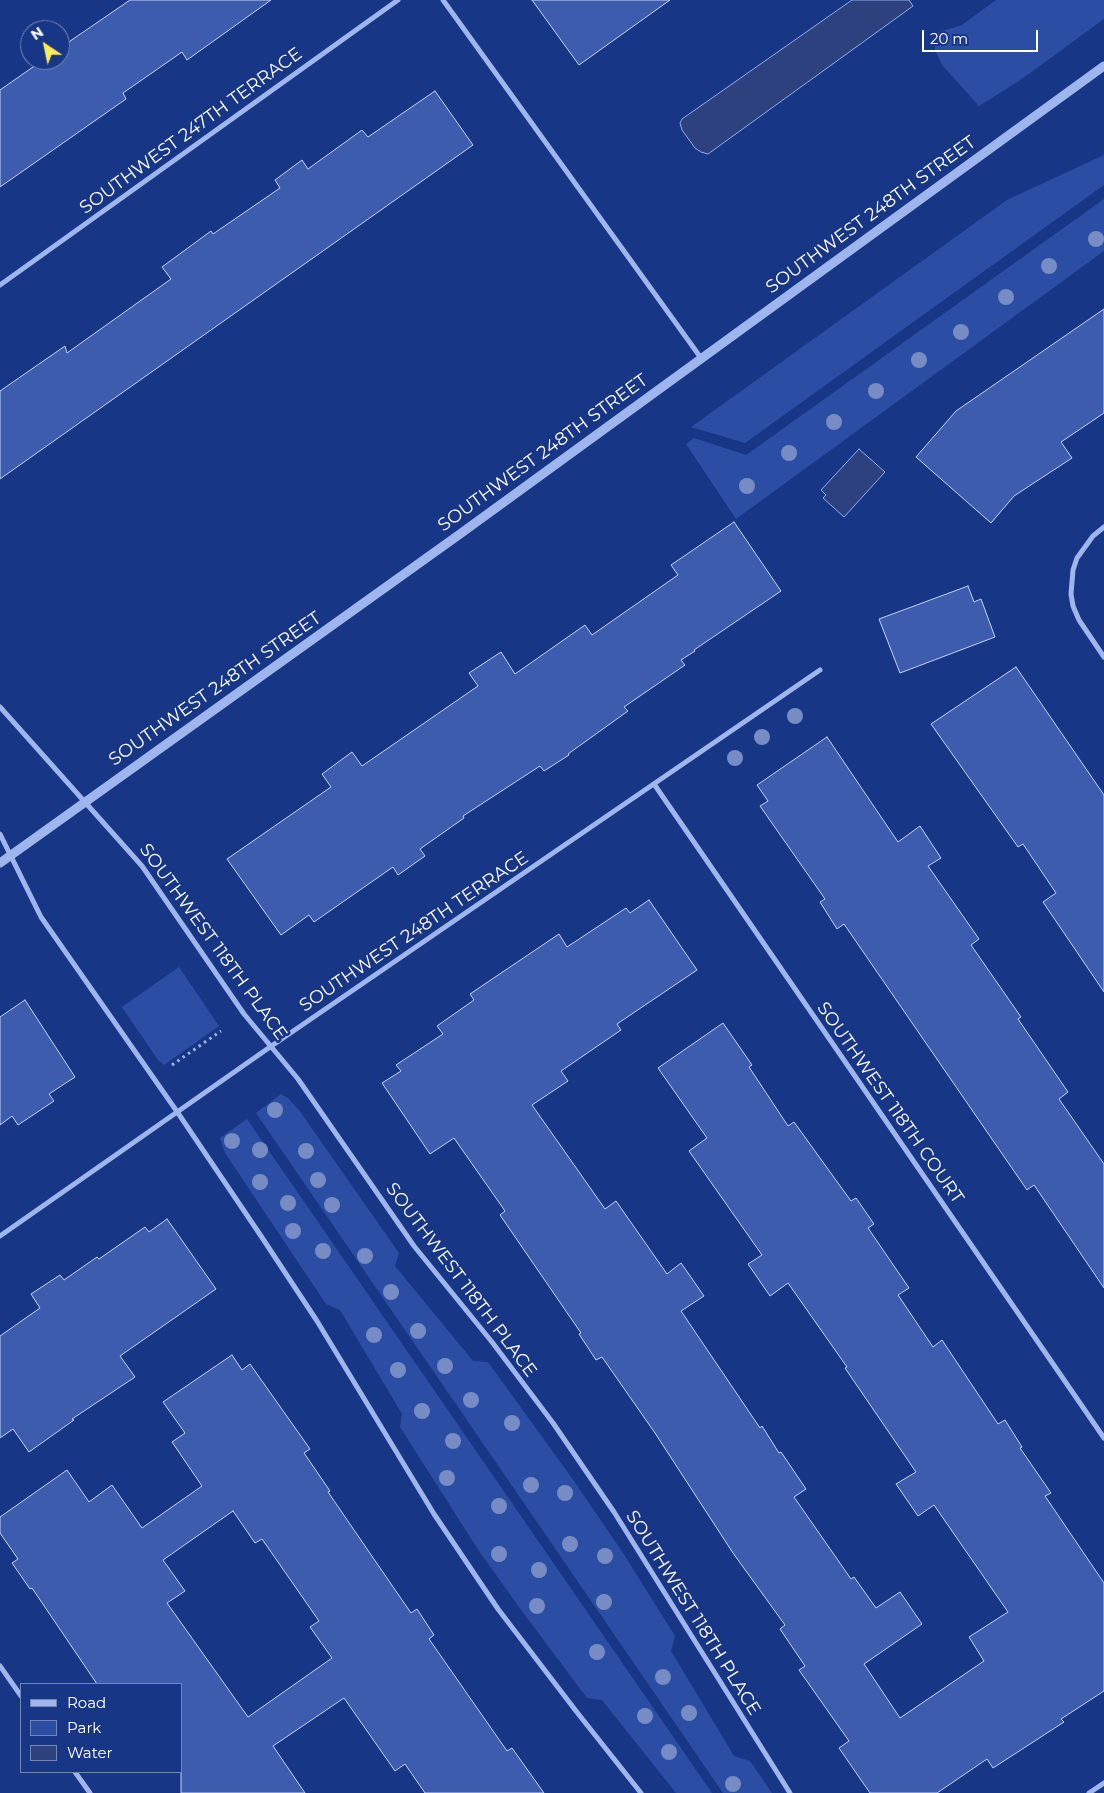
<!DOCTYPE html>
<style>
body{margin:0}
#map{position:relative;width:1104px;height:1793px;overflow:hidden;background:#183686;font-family:Montserrat,sans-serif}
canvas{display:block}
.legend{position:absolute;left:20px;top:1683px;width:162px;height:90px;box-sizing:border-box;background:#183686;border:1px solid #7486b6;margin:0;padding:6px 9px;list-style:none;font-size:15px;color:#fff}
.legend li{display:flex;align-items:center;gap:10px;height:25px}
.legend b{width:25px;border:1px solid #7486b6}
.north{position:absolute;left:20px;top:20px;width:50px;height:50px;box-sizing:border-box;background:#183686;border:1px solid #7486b6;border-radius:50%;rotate:326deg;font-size:14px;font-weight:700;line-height:20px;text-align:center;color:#fff}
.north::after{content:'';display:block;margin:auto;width:18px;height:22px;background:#ffeb5a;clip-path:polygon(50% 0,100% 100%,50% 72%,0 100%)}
.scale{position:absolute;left:922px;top:30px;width:116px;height:22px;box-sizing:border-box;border:2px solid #fff;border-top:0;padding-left:6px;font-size:15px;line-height:18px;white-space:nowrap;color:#fff;-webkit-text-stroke:4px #183686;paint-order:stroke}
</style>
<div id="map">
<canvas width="1104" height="1793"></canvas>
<ul class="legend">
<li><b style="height:6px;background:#9eb5ed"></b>Road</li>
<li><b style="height:14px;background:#2b4ea4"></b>Park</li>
<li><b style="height:14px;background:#2c417d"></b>Water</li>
</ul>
<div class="north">N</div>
<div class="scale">20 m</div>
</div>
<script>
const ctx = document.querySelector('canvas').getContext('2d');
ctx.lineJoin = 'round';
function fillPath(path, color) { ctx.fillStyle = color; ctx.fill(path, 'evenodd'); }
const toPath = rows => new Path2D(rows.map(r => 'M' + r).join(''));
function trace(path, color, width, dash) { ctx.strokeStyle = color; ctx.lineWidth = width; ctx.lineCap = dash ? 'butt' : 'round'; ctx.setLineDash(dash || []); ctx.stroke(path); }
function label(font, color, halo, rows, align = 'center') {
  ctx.font = font + ' Montserrat,sans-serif'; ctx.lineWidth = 5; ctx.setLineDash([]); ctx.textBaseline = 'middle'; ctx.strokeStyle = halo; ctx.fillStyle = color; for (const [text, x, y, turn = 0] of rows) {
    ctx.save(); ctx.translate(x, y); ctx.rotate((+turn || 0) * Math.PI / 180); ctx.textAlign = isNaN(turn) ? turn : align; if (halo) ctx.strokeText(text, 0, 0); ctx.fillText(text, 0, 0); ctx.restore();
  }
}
fillPath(toPath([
 [996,0,1104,0,1104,19,1019,81,979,106,942,65,935,50,936,33,962,25],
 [1104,155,1104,185,745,443,691,427,1007,200],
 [1104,199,1104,251,736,519,686,444,694,438,746,455],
 [179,967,219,1026,164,1065,158,1060,122,1007],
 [281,1094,288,1098,299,1110,399,1253,395,1266,473,1361,488,1362,574,1481,623,1553,675,1636,671,1651,734,1756,750,1761,772,1793,723,1793,256,1113],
 [247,1119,712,1793,676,1793,602,1700,587,1698,519,1607,479,1551,400,1427,402,1414,340,1310,326,1304,225,1153,220,1138]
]), '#2b4ea4');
const water = toPath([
 [852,0,909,0,913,6,708,154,701,152,695,148,682,130,680,123,682,119,852,0],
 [859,449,885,472,844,517,823,498,826,495,821,490,859,449]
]);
fillPath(water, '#2c417d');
trace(water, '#91adef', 1);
const building = toPath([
 [130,0,271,0,187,60,182,52,123,93,126,99,0,187,0,90,43,60,60,60,60,48,130,0],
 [532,0,670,0,579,65,532,0],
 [435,91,473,145,0,479,0,391,65,346,67,353,171,279,162,267,211,231,213,234,280,188,275,180,302,160,308,169,362,130,368,137,435,91],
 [1104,309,1104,413,1061,442,1072,458,1014,496,991,523,916,457,956,411,1104,309],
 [734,522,781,591,694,650,695,651,681,660,685,665,624,707,628,711,568,754,569,755,544,771,540,766,463,816,464,818,420,849,425,856,398,875,393,867,314,922,309,915,281,935,227,859,331,787,322,774,352,752,362,766,478,686,469,673,501,652,515,674,585,625,592,635,678,575,671,565,734,522],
 [968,586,974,602,981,599,995,637,900,673,879,619,968,586],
 [1016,667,1104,795,1104,992,1043,902,1056,893,1023,844,1018,847,931,724,1016,667],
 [827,737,898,842,920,826,941,858,928,866,979,939,971,945,1021,1017,1018,1019,1068,1092,1059,1099,1104,1164,1104,1288,1034,1185,1027,1190,844,924,837,929,820,902,825,899,760,806,768,801,757,785,827,737],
 [649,900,697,970,617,1024,621,1030,561,1071,568,1081,532,1105,605,1209,616,1201,667,1274,681,1263,704,1296,681,1311,760,1428,762,1426,779,1453,781,1452,806,1489,794,1497,851,1579,854,1577,876,1608,900,1592,922,1624,864,1664,900,1718,984,1661,969,1637,1008,1612,934,1505,918,1516,896,1484,916,1472,845,1368,847,1367,788,1283,770,1296,748,1264,762,1255,689,1151,707,1138,658,1068,723,1023,752,1065,749,1067,788,1126,794,1122,851,1201,856,1198,874,1224,868,1228,909,1288,898,1295,933,1347,942,1340,998,1424,1005,1420,1022,1447,1020,1448,1051,1493,1045,1496,1104,1583,1104,1691,1061,1719,1064,1722,993,1768,987,1759,937,1793,870,1793,839,1748,849,1741,799,1670,805,1666,780,1629,785,1625,733,1553,655,1433,602,1357,596,1360,579,1334,581,1333,500,1215,505,1211,454,1138,430,1154,382,1083,401,1071,396,1065,443,1034,437,1026,474,1000,470,994,559,934,567,947,626,908,630,913,649,900],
 [25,1000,75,1077,49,1094,54,1101,18,1125,12,1116,0,1125,0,1017,25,1000],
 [167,1219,216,1289,120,1356,135,1377,72,1419,74,1420,29,1452,13,1429,0,1438,0,1336,40,1308,31,1294,60,1275,64,1280,97,1257,99,1259,145,1227,149,1232,167,1219],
 [232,1355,242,1370,250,1364,310,1449,304,1453,330,1491,328,1492,378,1565,411,1613,417,1609,434,1635,429,1639,507,1751,512,1748,544,1793,425,1793,405,1764,395,1771,344,1698,273,1746,305,1793,181,1793,181,1684,97,1684,32,1588,30,1589,12,1563,18,1559,0,1533,0,1517,67,1470,89,1502,112,1485,142,1528,202,1486,172,1442,185,1433,163,1402,232,1355],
 [233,1511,255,1543,262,1539,319,1621,310,1627,332,1658,248,1717,167,1603,185,1591,163,1560,233,1511]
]);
fillPath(building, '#3d5cad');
trace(building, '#c4d3f9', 1);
trace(toPath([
 [172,1065,221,1031]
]), '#9eb5ed', 3, [2.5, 4]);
trace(toPath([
 [443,0,701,358],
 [0,285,398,0],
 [1104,527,1093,536,1077,558,1073,570,1071,594,1073,606,1079,620,1104,657],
 [0,707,142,866,244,1014,298,1079,414,1246,492,1342,553,1423,614,1512,790,1793],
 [654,784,1104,1438],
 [0,834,41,917,178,1113,261,1236,317,1321,434,1514,498,1609,576,1711,641,1793],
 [0,1236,270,1047,820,670],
 [0,1666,21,1696],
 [75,1772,90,1793],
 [1089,1793,1104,1783]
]), '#9eb5ed', 5);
trace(toPath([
 [0,863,460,534,1104,66]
]), '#9eb5ed', 9);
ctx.fillStyle = '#778cc5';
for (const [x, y] of [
 [1096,239],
 [1049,266],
 [1006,297],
 [961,332],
 [919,360],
 [876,391],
 [834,422],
 [789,453],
 [747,486],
 [795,716],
 [762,737],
 [735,758],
 [275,1110],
 [232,1141],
 [260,1150],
 [306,1151],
 [318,1180],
 [260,1182],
 [288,1203],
 [332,1205],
 [293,1231],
 [323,1251],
 [365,1256],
 [391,1292],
 [418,1331],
 [374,1335],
 [445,1366],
 [398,1370],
 [471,1400],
 [422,1411],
 [512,1423],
 [453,1441],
 [447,1478],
 [531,1485],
 [565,1493],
 [499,1506],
 [570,1544],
 [499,1554],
 [605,1556],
 [539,1570],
 [604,1602],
 [537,1606],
 [597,1652],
 [663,1677],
 [689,1713],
 [645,1716],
 [669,1752],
 [733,1784]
]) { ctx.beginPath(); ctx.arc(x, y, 8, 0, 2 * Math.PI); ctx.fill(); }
label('18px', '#fff', '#183686', [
 ["SOUTHWEST 247TH TERRACE",191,131,-36],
 ["SOUTHWEST 248TH STREET",871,215,-36],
 ["SOUTHWEST 248TH STREET",543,453,-36],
 ["SOUTHWEST 248TH STREET",215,689,-35],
 ["SOUTHWEST 248TH TERRACE",414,932,-34],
 ["SOUTHWEST 118TH PLACE",213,942,54],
 ["SOUTHWEST 118TH COURT",890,1103,55],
 ["SOUTHWEST 118TH PLACE",461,1280,53],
 ["SOUTHWEST 118TH PLACE",693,1613,58]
]);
</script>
